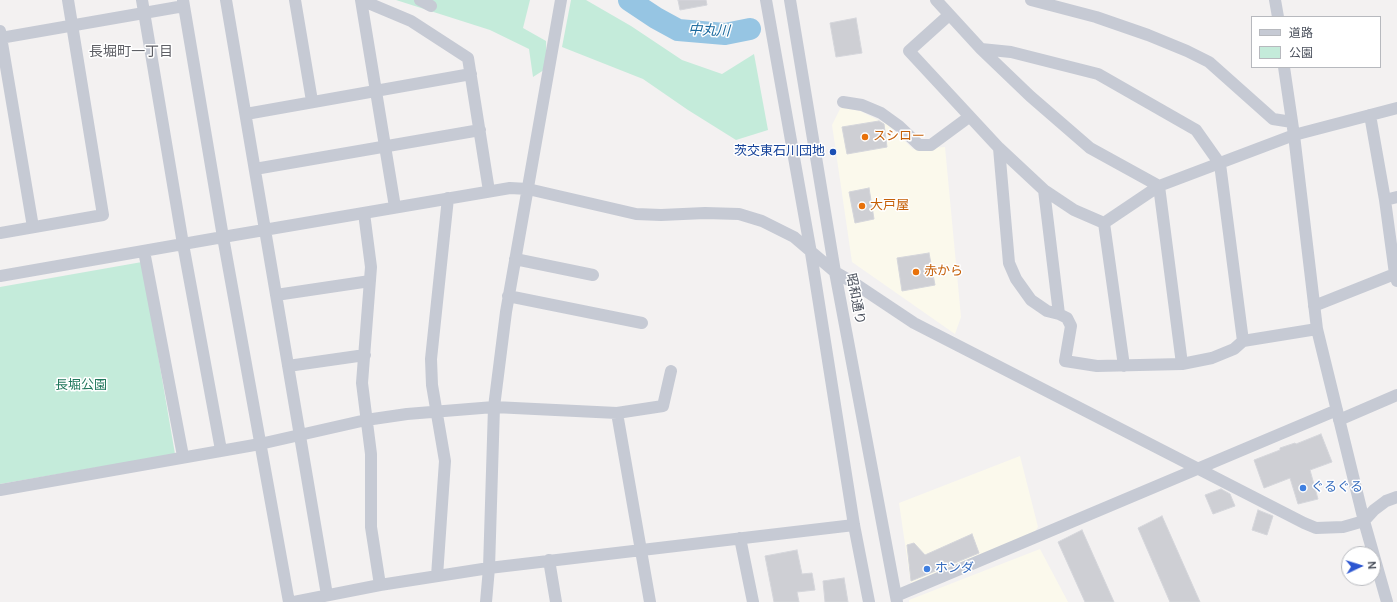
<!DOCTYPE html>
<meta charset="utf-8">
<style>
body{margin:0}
#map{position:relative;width:1397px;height:602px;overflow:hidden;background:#f3f1f1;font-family:"DM Sans","Noto Sans JP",sans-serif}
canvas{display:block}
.legend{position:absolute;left:1251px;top:16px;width:130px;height:52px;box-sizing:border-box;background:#fff;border:1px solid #b7b9be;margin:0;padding:5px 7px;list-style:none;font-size:12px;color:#4a505c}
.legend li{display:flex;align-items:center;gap:8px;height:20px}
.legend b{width:20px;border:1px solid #b7b9be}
.north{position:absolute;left:1341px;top:546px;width:40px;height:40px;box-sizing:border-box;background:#fff;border:1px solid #b7b9be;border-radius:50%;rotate:86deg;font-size:11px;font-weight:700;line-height:16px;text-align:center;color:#4a505c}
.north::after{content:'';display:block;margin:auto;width:14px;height:18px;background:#2c56d1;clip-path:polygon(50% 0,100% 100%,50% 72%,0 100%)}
</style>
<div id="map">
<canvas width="1397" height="602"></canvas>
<ul class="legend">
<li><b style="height:5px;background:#c6cad4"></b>道路</li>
<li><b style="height:11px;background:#c4ebda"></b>公園</li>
</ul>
<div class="north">N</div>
</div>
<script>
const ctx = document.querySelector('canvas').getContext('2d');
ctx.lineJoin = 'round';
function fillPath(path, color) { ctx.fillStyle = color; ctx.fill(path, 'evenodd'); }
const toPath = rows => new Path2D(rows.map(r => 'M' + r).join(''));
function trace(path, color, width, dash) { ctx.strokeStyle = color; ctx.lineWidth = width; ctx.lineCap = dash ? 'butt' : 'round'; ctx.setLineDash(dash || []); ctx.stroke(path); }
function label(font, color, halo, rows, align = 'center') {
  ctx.font = font + ' "DM Sans","Noto Sans JP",sans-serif'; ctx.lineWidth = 3; ctx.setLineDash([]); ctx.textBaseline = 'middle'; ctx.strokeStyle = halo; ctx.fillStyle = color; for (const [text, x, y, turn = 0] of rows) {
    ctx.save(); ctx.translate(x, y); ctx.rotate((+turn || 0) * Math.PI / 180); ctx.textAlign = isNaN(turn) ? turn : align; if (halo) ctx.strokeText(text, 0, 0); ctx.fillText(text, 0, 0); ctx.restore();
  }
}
fillPath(toPath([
 [841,107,860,111,888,125,913,149,945,147,961,317,955,334,852,262,832,125],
 [1020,456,1038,527,1034,533,911,585,899,503],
 [1040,549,1068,602,909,602,909,600]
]), '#fbf9ec');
fillPath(toPath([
 [396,0,530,0,523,28,546,41,547,68,533,77,529,49,490,30],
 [571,0,586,0,631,26,682,60,722,74,754,54,768,130,736,140,688,110,643,79,562,47],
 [142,262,175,454,0,484,0,287]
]), '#c4ebda');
trace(toPath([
 [629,0,656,18,678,30,725,34,750,29]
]), '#96c5e3', 22);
const building = toPath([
 [678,0,706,0,707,5,680,10,678,0],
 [856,18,862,53,836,57,830,23,856,18],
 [879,121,884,124,887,147,847,154,842,127,879,121],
 [869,188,874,219,855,223,849,192,869,188],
 [929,253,935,285,902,291,897,258,929,253],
 [1321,434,1332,462,1310,470,1318,499,1298,504,1290,478,1264,488,1254,460,1280,450,1280,448,1295,443,1296,444,1321,434],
 [1221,489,1230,494,1235,506,1213,514,1205,495,1221,489],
 [1258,510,1273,516,1267,535,1252,530,1258,510],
 [1162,516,1200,602,1170,602,1138,528,1162,516],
 [1082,530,1114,602,1085,602,1058,542,1082,530],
 [972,534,979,553,911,581,907,545,914,543,925,555,972,534],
 [797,550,802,574,812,573,815,590,797,592,799,602,774,602,765,556,797,550],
 [844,578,848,602,825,602,823,581,844,578]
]);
fillPath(building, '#cecfd4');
trace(building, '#d5d6db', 1);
trace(toPath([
 [142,0,183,244,221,450],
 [183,0,223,237,289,602],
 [226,0,327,595],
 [295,0,312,101],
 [361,0,411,21,468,58,489,191],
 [361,0,395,207],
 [420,0,431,6],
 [766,0,811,253,854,525,869,602],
 [790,0,835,272,897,602],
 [936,0,981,49,1030,96,1090,148,1159,186],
 [1031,0,1096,17,1148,35,1187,51,1209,62,1273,119,1292,122],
 [1275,0,1278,17],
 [949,15,909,51,999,148,1044,190,1074,210,1104,223],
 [0,31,33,227],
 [0,38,184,6],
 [981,49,1011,52,1098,74,1196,130,1220,164,1243,341],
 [1284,67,1294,135,1317,329,1364,521,1387,602],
 [843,102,862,105,881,113,899,126,919,145,931,145,969,117],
 [246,114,471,74],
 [1370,115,1385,200],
 [999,148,1009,263,1016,279,1031,300,1047,311,1059,314],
 [255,169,480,130],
 [1159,186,1182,364],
 [1044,190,1059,314,1067,318,1071,326,1065,361,1097,366,1182,364,1212,358,1234,349,1243,341,1317,329],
 [1397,197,1385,200,1395,274,1397,281],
 [364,213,371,267,362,383,371,454,371,527,380,585],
 [1104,223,1159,186,1294,135,1397,108],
 [1104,223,1124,366],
 [0,233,103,215,68,0],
 [144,251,183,456],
 [515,259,593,275],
 [0,276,223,237,510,188,528,189,636,214,661,215,705,213,739,214,762,221,794,237,835,272,854,283,914,323,1304,523,1316,528,1343,527,1364,521,1374,510,1386,501,1397,497],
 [276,295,370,281],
 [508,296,642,323],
 [1314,306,1397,273],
 [288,366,365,355],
 [617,413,663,406,671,371],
 [1339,420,1397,395],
 [0,490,260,444,366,420,407,414,494,407,617,413,650,602],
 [740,538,753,602],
 [549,560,556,602],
 [437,576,445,461,432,385,431,359,448,198],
 [896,596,1337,410],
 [294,602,380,585,489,568,854,525],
 [486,602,489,568,494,407,506,312,561,0]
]), '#c6cad4', 12);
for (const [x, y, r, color] of [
 [865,137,4,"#e8710a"],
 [833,152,4,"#1a4fb4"],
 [862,206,4,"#e8710a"],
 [916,272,4,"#e8710a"],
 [1303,488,4,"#3f7fe0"],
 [927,569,4,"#3f7fe0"]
]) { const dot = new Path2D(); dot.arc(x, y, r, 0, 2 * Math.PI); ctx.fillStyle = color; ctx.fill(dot); trace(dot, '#fff', 1.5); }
label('13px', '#c56008', '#fff', [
 ["スシロー",873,137],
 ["大戸屋",870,206],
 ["赤から",924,272]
], 'left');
label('13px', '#164399', '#fff', [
 ["茨交東石川団地",825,152]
], 'right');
label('13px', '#4a505c', '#fff', [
 ["昭和通り",855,299,79]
]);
label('13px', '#21775c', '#fff', [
 ["長堀公園",81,386]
]);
label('13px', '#366cbe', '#fff', [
 ["ぐるぐる",1311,488],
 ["ホンダ",935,569]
], 'left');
label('italic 14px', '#1b6a9e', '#fff', [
 ["中丸川",709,31,2]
]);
label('14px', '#5e5f65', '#fff', [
 ["長堀町一丁目",131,52]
]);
</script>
